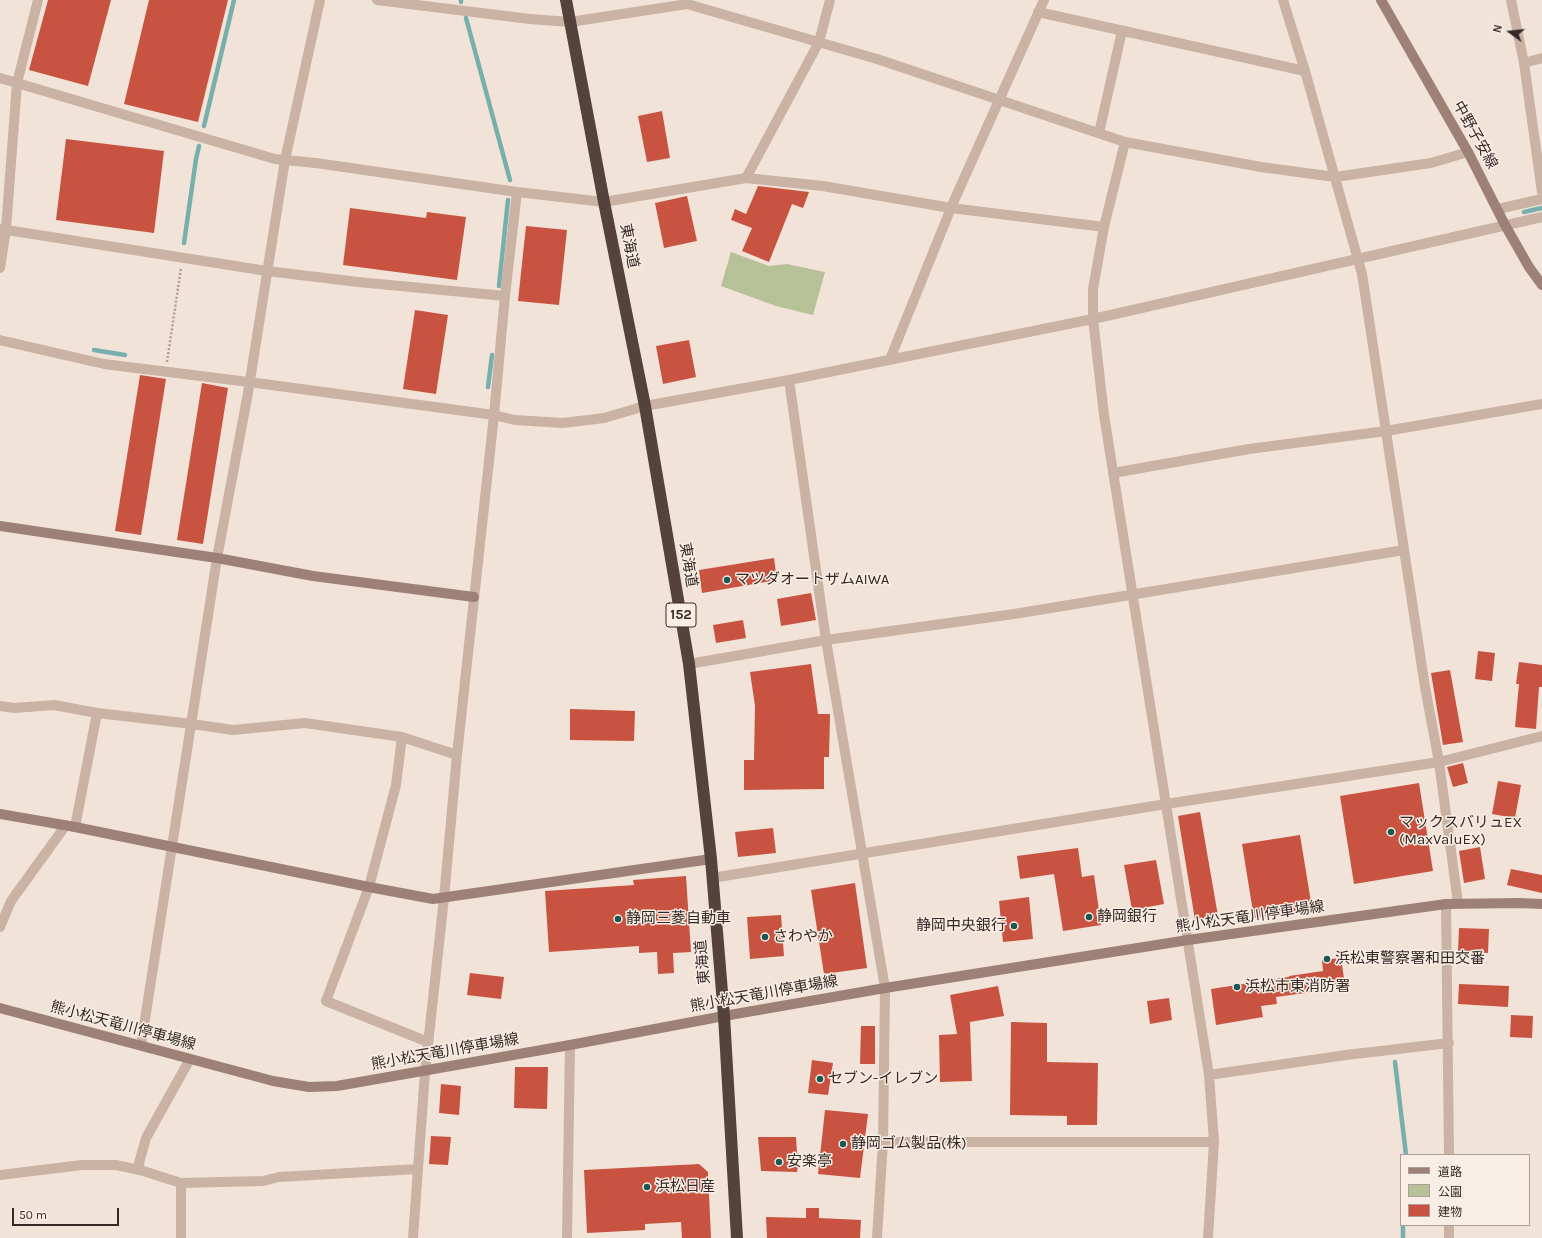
<!DOCTYPE html>
<meta charset="utf-8">
<style>
body{margin:0}
#map{position:relative;width:1542px;height:1238px;overflow:hidden;background:#f2e3d8;font-family:Karla,"Noto Sans JP",sans-serif}
canvas{display:block}
.legend{position:absolute;left:1400px;top:1154px;width:130px;height:72px;box-sizing:border-box;background:#f9eee5;border:1px solid #ab9f99;margin:0;padding:5px 7px;list-style:none;font-size:12px;color:#352926}
.legend li{display:flex;align-items:center;gap:8px;height:20px}
.legend b{width:20px;border:1px solid #ab9f99}
.north{position:absolute;left:1490px;top:12px;width:40px;height:40px;-webkit-text-stroke:3px #f9eee5;paint-order:stroke;rotate:285deg;font-size:11px;font-weight:700;line-height:16px;text-align:center;color:#352926}
.north::after{content:'';display:block;margin:auto;width:14px;height:18px;background:#352926;clip-path:polygon(50% 0,100% 100%,50% 72%,0 100%)}
.scale{position:absolute;left:12px;top:1208px;width:107px;height:18px;box-sizing:border-box;border:2px solid #352926;border-top:0;padding-left:5px;font-size:12px;line-height:14px;white-space:nowrap;color:#352926;-webkit-text-stroke:3px #f9eee5;paint-order:stroke}
</style>
<div id="map">
<canvas width="1542" height="1238"></canvas>
<ul class="legend">
<li><b style="height:5px;background:#9d8076"></b>道路</li>
<li><b style="height:11px;background:#b7c198"></b>公園</li>
<li><b style="height:11px;background:#c85340"></b>建物</li>
</ul>
<div class="north">N</div>
<div class="scale">50 m</div>
</div>
<script>
const ctx = document.querySelector('canvas').getContext('2d');
ctx.lineJoin = 'round';
function fillPath(path, color) { ctx.fillStyle = color; ctx.fill(path, 'evenodd'); }
const toPath = rows => new Path2D(rows.map(r => 'M' + r).join(''));
function trace(path, color, width, dash) { ctx.strokeStyle = color; ctx.lineWidth = width; ctx.lineCap = dash ? 'butt' : 'round'; ctx.setLineDash(dash || []); ctx.stroke(path); }
function label(font, color, halo, rows, align = 'center') {
  ctx.font = font + ' Karla,"Noto Sans JP",sans-serif'; ctx.lineWidth = 3; ctx.setLineDash([]); ctx.textBaseline = 'middle'; ctx.strokeStyle = halo; ctx.fillStyle = color; for (const [text, x, y, turn = 0] of rows) {
    ctx.save(); ctx.translate(x, y); ctx.rotate((+turn || 0) * Math.PI / 180); ctx.textAlign = isNaN(turn) ? turn : align; if (halo) ctx.strokeText(text, 0, 0); ctx.fillText(text, 0, 0); ctx.restore();
  }
}
fillPath(toPath([
 [731,252,769,266,787,264,825,272,813,315,776,306,721,286]
]), '#b7c198');
trace(toPath([
 [461,0,461,2],
 [466,18,510,180],
 [204,126,234,0],
 [1524,212,1542,208],
 [184,243,196,159,199,146],
 [499,286,508,200],
 [94,350,125,355],
 [488,387,492,355],
 [1395,1062,1406,1155],
 [1403,1238,1403,1225]
]), '#77afac', 4.5);
fillPath(toPath([
 [48,0,111,0,88,86,29,70],
 [149,0,228,0,198,122,124,104],
 [662,111,670,158,647,162,638,116],
 [66,139,164,151,154,233,56,220],
 [758,186,809,192,803,208,792,204,769,262,742,251,752,228,731,220,735,209,746,214],
 [687,196,697,241,664,248,655,203],
 [350,208,426,218,427,212,466,217,457,280,343,265],
 [526,226,567,230,559,305,518,301],
 [415,310,448,315,436,394,403,389],
 [689,340,696,377,663,384,656,346],
 [140,375,166,379,141,535,115,531],
 [202,383,228,388,203,544,177,540],
 [774,558,777,580,702,593,699,570],
 [811,593,816,620,781,626,777,599],
 [743,620,746,638,716,643,713,625],
 [1478,651,1495,653,1492,681,1475,679],
 [1519,662,1542,665,1542,687,1539,687,1536,729,1515,727,1519,684,1516,684],
 [811,664,818,714,830,714,829,757,824,757,824,789,744,790,744,760,754,760,755,706,750,672],
 [1450,670,1463,742,1443,745,1431,673],
 [570,709,635,711,634,741,570,740],
 [1463,763,1468,783,1453,787,1447,767],
 [1498,781,1521,785,1515,818,1492,814],
 [1419,783,1433,871,1354,884,1340,796],
 [1200,812,1218,916,1195,920,1178,816],
 [773,828,776,853,738,857,735,832],
 [1300,835,1312,908,1254,918,1242,844],
 [1480,847,1485,879,1464,883,1459,851],
 [1078,848,1082,877,1094,875,1101,925,1063,931,1054,874,1020,879,1017,856],
 [1156,860,1164,904,1132,910,1124,865],
 [1511,869,1542,875,1542,893,1507,885],
 [686,876,691,952,673,953,674,973,658,974,657,952,639,953,639,946,549,952,545,891,634,885,633,880],
 [855,883,867,968,824,974,811,890],
 [1029,897,1033,939,1003,942,999,901],
 [781,915,784,956,750,959,747,917],
 [1459,928,1489,929,1488,953,1458,951],
 [1341,958,1345,985,1320,988,1320,991,1276,997,1277,1004,1261,1006,1263,1017,1216,1025,1211,989,1289,977,1289,976,1323,971,1322,960],
 [470,973,504,977,501,999,467,995],
 [1459,984,1509,986,1508,1007,1458,1004],
 [998,986,1004,1016,970,1022,972,1081,940,1082,939,1035,957,1034,950,995],
 [1169,998,1172,1020,1150,1024,1147,1001],
 [1511,1015,1533,1016,1532,1038,1510,1037],
 [1011,1022,1047,1023,1047,1062,1098,1063,1097,1125,1067,1125,1067,1116,1010,1115],
 [861,1026,875,1026,875,1064,860,1064],
 [812,1060,833,1063,828,1095,808,1093],
 [515,1067,548,1067,547,1109,514,1108],
 [441,1084,461,1086,459,1115,439,1113],
 [825,1110,868,1114,860,1178,818,1174],
 [431,1136,451,1137,448,1165,429,1164],
 [758,1137,796,1137,797,1153,800,1154,797,1172,761,1171],
 [699,1164,708,1172,711,1238,682,1238,681,1222,645,1224,645,1230,587,1233,584,1170],
 [806,1208,819,1208,819,1218,861,1220,860,1238,767,1238,766,1217,806,1218]
]), '#c85340');
trace(toPath([
 [167,362,181,268]
]), '#b59c8f', 2.5, [2, 2]);
trace(toPath([
 [377,0,530,19,570,22,687,4,877,59,1125,142,1261,167,1335,177,1431,163,1468,152],
 [1283,0,1305,71,1362,274,1425,687,1439,762,1458,903],
 [1511,0,1524,63,1542,58],
 [1038,12,1305,71],
 [1524,63,1542,192],
 [0,78,275,159,316,163,517,192,604,202,746,178,819,42,830,0],
 [1099,133,1122,31],
 [746,178,823,186,951,208,1104,227,1125,142],
 [1498,209,1542,199],
 [1104,227,1093,289,1093,319,1104,415,1209,1075,1214,1142,1208,1238],
 [0,229,267,271,358,282,505,296],
 [0,268,6,229,17,83,38,0],
 [0,340,104,364,249,382,494,415,515,420,563,423,604,418,645,406,789,380,1093,319,1542,217],
 [890,359,953,203,1044,0],
 [789,380,826,640,885,988,883,1142,877,1238],
 [1113,473,1249,449,1386,431,1542,404],
 [689,664,826,640,1014,614,1404,550],
 [0,706,14,708,54,705,97,713,192,724,233,730,305,723,402,737],
 [75,827,97,713],
 [712,878,1166,804,1439,762,1542,736],
 [1446,904,1449,1155],
 [0,927,11,901,66,825],
 [428,1042,326,1001,369,887,396,785,402,737,457,755],
 [141,1045,217,558,248,393,285,160,320,0],
 [1209,1075,1346,1055,1449,1043],
 [883,1142,1214,1142],
 [140,1170,139,1163,146,1138,190,1059],
 [0,1175,82,1165,116,1165,140,1170,181,1183,263,1181,279,1177,418,1169],
 [1449,1225,1449,1238],
 [181,1238,181,1183],
 [413,1238,425,1072,444,898,457,755,494,415,505,296,517,192],
 [567,1238,570,1045]
]), '#cab2a4', 10);
trace(toPath([
 [1381,0,1468,152,1505,225,1529,267,1542,285],
 [0,526,217,558,313,576,474,597],
 [0,814,75,827,369,887,433,899,711,859],
 [0,1008,273,1081,309,1087,337,1086,570,1045,724,1016,885,988,1188,940,1446,904,1519,903,1542,904]
]), '#9d8076', 10);
trace(toPath([
 [566,0,604,202,645,406,689,664,711,859,724,1016,737,1238]
]), '#56423d', 12);
for (const [x, y, r, color] of [
 [727,580,4,"#1b5755"],
 [1391,832,4,"#1b5755"],
 [1089,917,4,"#1b5755"],
 [618,919,4,"#1b5755"],
 [1014,926,4,"#1b5755"],
 [765,937,4,"#1b5755"],
 [1327,959,4,"#1b5755"],
 [1237,987,4,"#1b5755"],
 [820,1079,4,"#1b5755"],
 [843,1144,4,"#1b5755"],
 [779,1162,4,"#1b5755"],
 [647,1187,4,"#1b5755"]
]) { const dot = new Path2D(); dot.arc(x, y, r, 0, 2 * Math.PI); ctx.fillStyle = color; ctx.fill(dot); trace(dot, '#f9eee5', 1.5); }
for (const [x, y, w] of [
 [681,615,30]
]) { const box = new Path2D(); box.roundRect(x - w / 2, y - 12, w, 24, 3); ctx.fillStyle = '#f9eee5'; ctx.fill(box); trace(box, '#352926', 1); }
label('bold 14px', '#352926', null, [
 ["152",681,615]
]);
label('15px', '#352926', '#f9eee5', [
 ["中野子安線",1475,135,61],
 ["東海道",629,246,79],
 ["東海道",688,565,80],
 ["熊小松天竜川停車場線",1250,917,-8],
 ["東海道",703,962,-95],
 ["熊小松天竜川停車場線",764,994,-10],
 ["熊小松天竜川停車場線",123,1026,15],
 ["熊小松天竜川停車場線",445,1052,-10]
]);
label('15px', '#352926', '#f9eee5', [
 ["マツダオートザムAIWA",735,580],
 ["マックスバリュEX",1399,823],
 ["(MaxValuEX)",1399,840],
 ["静岡銀行",1097,917],
 ["静岡三菱自動車",626,919],
 ["静岡中央銀行",1006,926,"right"],
 ["さわやか",773,937],
 ["浜松東警察署和田交番",1335,959],
 ["浜松市東消防署",1245,987],
 ["セブン-イレブン",828,1079],
 ["静岡ゴム製品(株)",851,1144],
 ["安楽亭",787,1162],
 ["浜松日産",655,1187]
], 'left');
</script>
